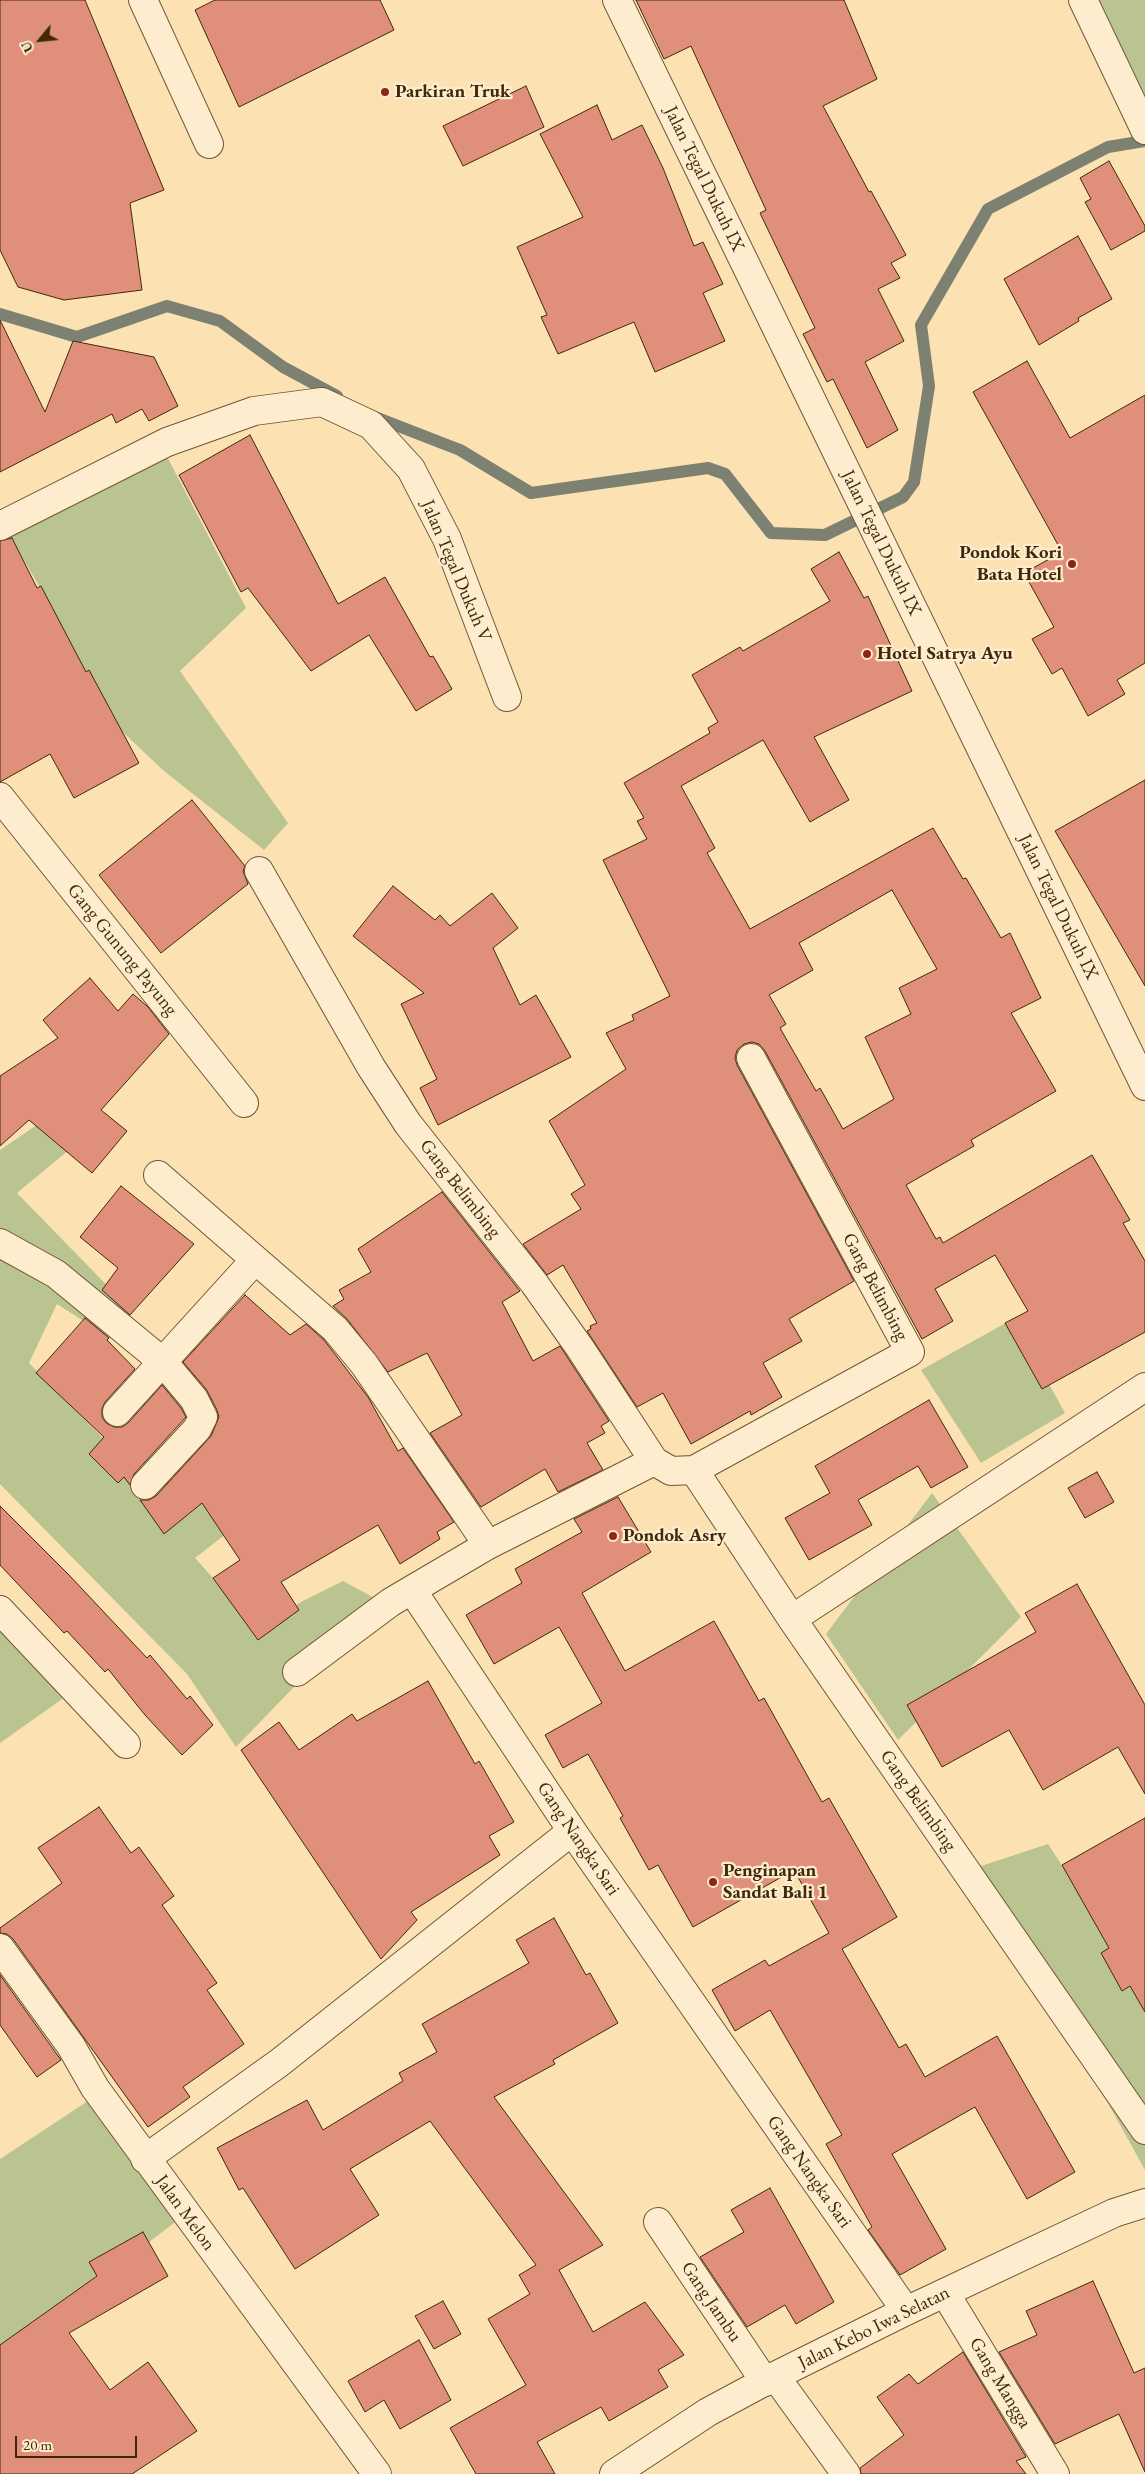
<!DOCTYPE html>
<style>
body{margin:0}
#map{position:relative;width:1145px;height:2474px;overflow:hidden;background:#fce2b3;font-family:"EB Garamond",serif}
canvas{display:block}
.north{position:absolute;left:15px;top:15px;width:50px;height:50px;-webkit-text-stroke:4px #fdecce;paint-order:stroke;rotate:242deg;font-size:14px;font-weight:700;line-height:20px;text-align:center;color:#402909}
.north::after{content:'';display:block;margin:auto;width:18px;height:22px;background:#402909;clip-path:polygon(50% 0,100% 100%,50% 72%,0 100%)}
.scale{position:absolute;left:15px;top:2436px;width:122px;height:22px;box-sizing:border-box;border:2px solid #402909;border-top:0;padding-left:6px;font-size:15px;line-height:18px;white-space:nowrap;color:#402909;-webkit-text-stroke:4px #fdecce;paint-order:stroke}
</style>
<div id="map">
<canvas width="1145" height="2474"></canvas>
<div class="north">U</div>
<div class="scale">20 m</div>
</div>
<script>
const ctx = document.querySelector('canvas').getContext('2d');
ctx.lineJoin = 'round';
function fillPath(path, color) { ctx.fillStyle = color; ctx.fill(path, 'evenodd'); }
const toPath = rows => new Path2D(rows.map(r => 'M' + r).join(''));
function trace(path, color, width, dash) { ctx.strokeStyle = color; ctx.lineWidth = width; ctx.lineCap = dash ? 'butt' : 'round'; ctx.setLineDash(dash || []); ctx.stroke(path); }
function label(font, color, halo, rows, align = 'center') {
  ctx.font = font + ' "EB Garamond",serif'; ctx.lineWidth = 4.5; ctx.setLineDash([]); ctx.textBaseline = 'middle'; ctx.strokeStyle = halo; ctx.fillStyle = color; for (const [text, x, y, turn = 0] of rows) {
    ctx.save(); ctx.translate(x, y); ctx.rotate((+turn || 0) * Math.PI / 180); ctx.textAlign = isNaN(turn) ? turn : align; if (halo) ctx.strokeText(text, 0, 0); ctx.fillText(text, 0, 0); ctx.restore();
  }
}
fillPath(toPath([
 [1085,0,1145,0,1145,128],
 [162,447,246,608,180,671,288,823,264,850,164,771,110,720,42,591,6,530],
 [53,1114,105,1120,17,1193,133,1312,110,1338,57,1304,29,1363,104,1439,155,1500,196,1481,231,1530,195,1558,257,1627,303,1601,343,1581,378,1600,236,1747,187,1674,0,1484,0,1150],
 [1013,1319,1065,1413,981,1463,921,1370],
 [932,1493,1021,1617,898,1740,826,1634],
 [0,1628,65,1697,0,1743],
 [1048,1844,1145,1993,1145,2170,1077,2047,969,1870],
 [91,2099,166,2160,191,2210,0,2356,0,2159]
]), '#b9c491');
trace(toPath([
 [0,314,77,337,167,306,220,321,283,367,337,396],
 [375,417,460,450,531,493,708,468,725,474,771,533,825,535,903,497,914,482,929,386,921,325,988,209,1108,147,1145,141]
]), '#7c8172', 12);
const building = toPath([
 [0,0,85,0,164,190,130,203,142,290,64,300,18,287,0,250,0,0],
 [215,0,380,0,394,30,239,107,195,10,215,0],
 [636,0,844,0,877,79,823,106,869,192,871,191,906,255,891,263,900,278,878,289,904,341,865,362,898,430,867,448,833,379,827,382,803,334,815,328,760,213,766,210,691,46,664,59,636,0],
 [526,86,544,127,463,166,443,126,526,86],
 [597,105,612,140,642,125,663,168,694,246,703,242,723,284,703,293,725,341,655,372,634,322,558,354,541,317,547,315,517,247,583,217,540,134,597,105],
 [1109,161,1145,226,1145,231,1111,250,1085,202,1091,199,1080,178,1109,161],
 [1078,236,1112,299,1078,318,1079,321,1039,345,1004,279,1078,236],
 [0,320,45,412,73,341,154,357,178,406,149,421,142,409,116,423,112,414,0,472,0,320],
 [1027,361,1070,438,1145,395,1145,663,1117,680,1125,694,1088,716,1062,668,1052,674,1032,639,1054,627,1024,573,1062,552,973,392,1027,361],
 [250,435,338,604,385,577,430,657,433,656,452,689,416,711,369,635,311,671,248,588,241,592,179,475,250,435],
 [12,538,37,588,41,586,86,672,89,670,139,763,74,798,50,754,0,782,0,541,12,538],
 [839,552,864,598,868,596,912,691,814,737,849,800,810,822,763,740,681,786,715,848,707,853,750,929,933,828,963,879,966,878,1001,938,1010,933,1041,998,1011,1013,1056,1091,971,1140,974,1146,906,1185,936,1239,940,1237,943,1243,1092,1155,1130,1220,1123,1223,1145,1261,1145,1332,1042,1389,1005,1323,1028,1311,995,1255,935,1289,953,1321,922,1339,765,1051,759,1044,752,1042,744,1044,737,1050,735,1058,737,1065,854,1281,789,1319,802,1341,763,1363,782,1397,751,1415,750,1411,691,1444,663,1393,637,1407,587,1331,591,1329,590,1326,597,1323,563,1265,547,1275,523,1244,581,1209,571,1194,585,1185,549,1121,626,1069,606,1033,634,1020,632,1015,670,996,603,860,647,839,637,821,644,818,624,783,710,733,708,728,718,722,692,675,740,647,743,651,830,601,811,569,839,552],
 [892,890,937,969,899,988,911,1014,865,1037,894,1099,843,1129,820,1088,816,1091,780,1028,786,1024,769,995,813,970,799,943,892,890],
 [1145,780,1145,986,1055,831,1145,780],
 [192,800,245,866,243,871,248,884,161,953,99,875,192,800],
 [393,886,435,920,440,915,450,926,492,893,518,928,493,948,520,1005,536,995,571,1057,438,1125,420,1088,437,1079,401,1004,424,993,353,936,393,886],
 [90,978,118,1011,133,994,148,1007,169,1034,101,1110,127,1131,92,1173,29,1120,0,1146,0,1076,58,1038,43,1020,90,978],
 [121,1186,194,1244,130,1315,102,1290,118,1268,80,1237,121,1186],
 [442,1192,520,1291,502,1302,533,1361,560,1346,609,1421,601,1426,605,1433,587,1443,603,1470,558,1492,545,1469,481,1507,430,1433,462,1415,427,1353,388,1372,347,1319,333,1306,344,1299,339,1290,371,1272,358,1249,442,1192],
 [245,1295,290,1335,306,1324,324,1340,368,1397,398,1451,403,1448,454,1522,437,1532,440,1539,400,1564,378,1525,281,1582,299,1610,258,1640,213,1578,240,1560,202,1503,164,1534,140,1500,149,1500,156,1496,211,1436,219,1417,217,1410,206,1389,183,1362,245,1295],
 [85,1318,109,1338,107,1340,135,1369,105,1402,102,1409,102,1417,106,1423,114,1427,122,1427,128,1423,162,1385,181,1408,186,1417,134,1474,130,1485,124,1477,118,1483,89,1454,104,1437,36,1373,85,1318],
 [929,1400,968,1467,931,1488,918,1466,858,1500,872,1525,809,1560,785,1518,830,1493,815,1466,929,1400],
 [1097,1472,1114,1502,1085,1518,1068,1488,1097,1472],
 [618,1497,651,1552,582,1593,625,1671,714,1621,759,1701,764,1698,822,1802,829,1798,897,1917,842,1949,899,2048,906,2044,925,2077,997,2036,1075,2172,1027,2199,975,2107,892,2154,946,2249,900,2275,868,2230,872,2227,826,2144,842,2135,770,2010,735,2031,712,1990,765,1960,769,1966,829,1933,794,1870,693,1927,658,1865,649,1870,620,1818,623,1816,588,1754,563,1768,545,1735,602,1703,559,1627,494,1664,466,1615,522,1583,515,1569,582,1532,574,1519,618,1497],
 [0,1506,69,1575,147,1658,150,1655,187,1699,190,1696,213,1725,182,1755,145,1715,108,1669,105,1672,67,1631,64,1633,0,1565,0,1506],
 [1077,1584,1145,1705,1145,1794,1118,1747,1043,1790,1009,1730,942,1767,907,1705,1036,1632,1025,1613,1077,1584],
 [428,1681,475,1764,479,1761,514,1822,489,1836,500,1855,411,1912,417,1920,381,1959,241,1750,279,1722,299,1750,352,1714,357,1721,428,1681],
 [99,1807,131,1853,139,1847,174,1896,162,1905,217,1983,207,1990,244,2044,183,2087,190,2097,148,2127,13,1939,7,1934,0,1933,0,1928,62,1883,38,1848,99,1807],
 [1145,1818,1145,2012,1130,1986,1122,1991,1101,1953,1109,1948,1062,1865,1145,1818],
 [554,1918,586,1975,590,1973,618,2023,553,2060,555,2064,494,2097,603,2245,559,2270,593,2332,645,2302,684,2355,658,2370,668,2387,609,2421,601,2407,537,2442,555,2474,476,2474,450,2428,526,2385,488,2319,530,2294,519,2275,536,2265,430,2121,350,2169,379,2215,295,2269,243,2188,239,2190,217,2148,307,2100,323,2130,403,2081,399,2073,437,2052,422,2024,529,1963,516,1940,554,1918],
 [0,1975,61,2060,37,2077,0,2025,0,1975],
 [770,2188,834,2302,796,2324,785,2305,747,2327,700,2257,744,2232,731,2210,770,2188],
 [143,2232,168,2276,69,2333,110,2390,148,2362,197,2431,132,2474,0,2474,0,2345,97,2276,89,2262,143,2232],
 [1093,2281,1134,2373,1145,2368,1145,2472,1119,2414,1055,2444,999,2352,1037,2335,1026,2311,1093,2281],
 [443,2301,461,2334,434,2349,415,2316,443,2301],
 [419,2340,451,2400,400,2429,384,2400,365,2412,348,2381,419,2340],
 [963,2352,1026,2457,1016,2461,1026,2474,861,2474,860,2468,904,2435,877,2397,909,2374,918,2384,963,2352]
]);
fillPath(building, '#e08f7b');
trace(building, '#402909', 1);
const minor = toPath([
 [143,0,209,144],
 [617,0,1145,1086],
 [1083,0,1145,130],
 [0,526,167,442,254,411,322,402,371,425,411,469,447,539,507,697],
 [0,797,244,1103],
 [259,871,371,1067,408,1124,534,1283,580,1348,654,1461,671,1471,694,1470,910,1352,751,1058],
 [158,1175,335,1329,364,1364,488,1545],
 [0,1243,56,1274,163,1362,194,1399,203,1417,197,1429,145,1485],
 [117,1412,255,1260],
 [694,1470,792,1619,1145,2130],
 [412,1590,572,1831,906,2311],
 [0,1610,126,1744],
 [792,1619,1145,1387],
 [297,1672,391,1602,488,1545,654,1461],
 [0,1948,71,2046,95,2088,377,2474],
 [145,2159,279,2063,572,1831],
 [658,2222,765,2382],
 [945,2293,1055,2474],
 [775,2376,846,2474]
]);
const tertiary = toPath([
 [614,2474,708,2412,775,2376,906,2311,1114,2213,1145,2203]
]);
trace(minor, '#6f5734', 30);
trace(tertiary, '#6f5734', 30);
trace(minor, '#fdecce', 28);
trace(tertiary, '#fdecce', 28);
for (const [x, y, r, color] of [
 [385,92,5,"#8f2418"],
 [1072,564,5,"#8f2418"],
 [867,654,5,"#8f2418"],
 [613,1536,5,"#8f2418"],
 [713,1882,5,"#8f2418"]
]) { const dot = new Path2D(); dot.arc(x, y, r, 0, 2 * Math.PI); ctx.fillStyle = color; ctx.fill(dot); trace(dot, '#fdecce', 2); }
label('bold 19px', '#402909', '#fdecce', [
 ["Parkiran Truk",395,92],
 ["Pondok Kori",1062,553,"right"],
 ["Bata Hotel",1062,575,"right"],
 ["Hotel Satrya Ayu",877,654],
 ["Pondok Asry",623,1536],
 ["Penginapan",723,1871],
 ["Sandat Bali 1",723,1893]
], 'left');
label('19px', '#402909', '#fdecce', [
 ["Jalan Tegal Dukuh IX",704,179,64],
 ["Jalan Tegal Dukuh IX",881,543,64],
 ["Jalan Tegal Dukuh V",456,571,67],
 ["Jalan Tegal Dukuh IX",1058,907,64],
 ["Gang Gunung Payung",122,950,51],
 ["Gang Belimbing",460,1189,52],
 ["Gang Belimbing",875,1287,62],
 ["Gang Belimbing",918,1801,55],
 ["Gang Nangka Sari",578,1839,56],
 ["Gang Nangka Sari",809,2172,55],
 ["Jalan Melon",185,2213,54],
 ["Gang Jambu",711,2302,56],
 ["Jalan Kebo Iwa Selatan",874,2328,-26],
 ["Gang Mangga",1000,2383,59]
]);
</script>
